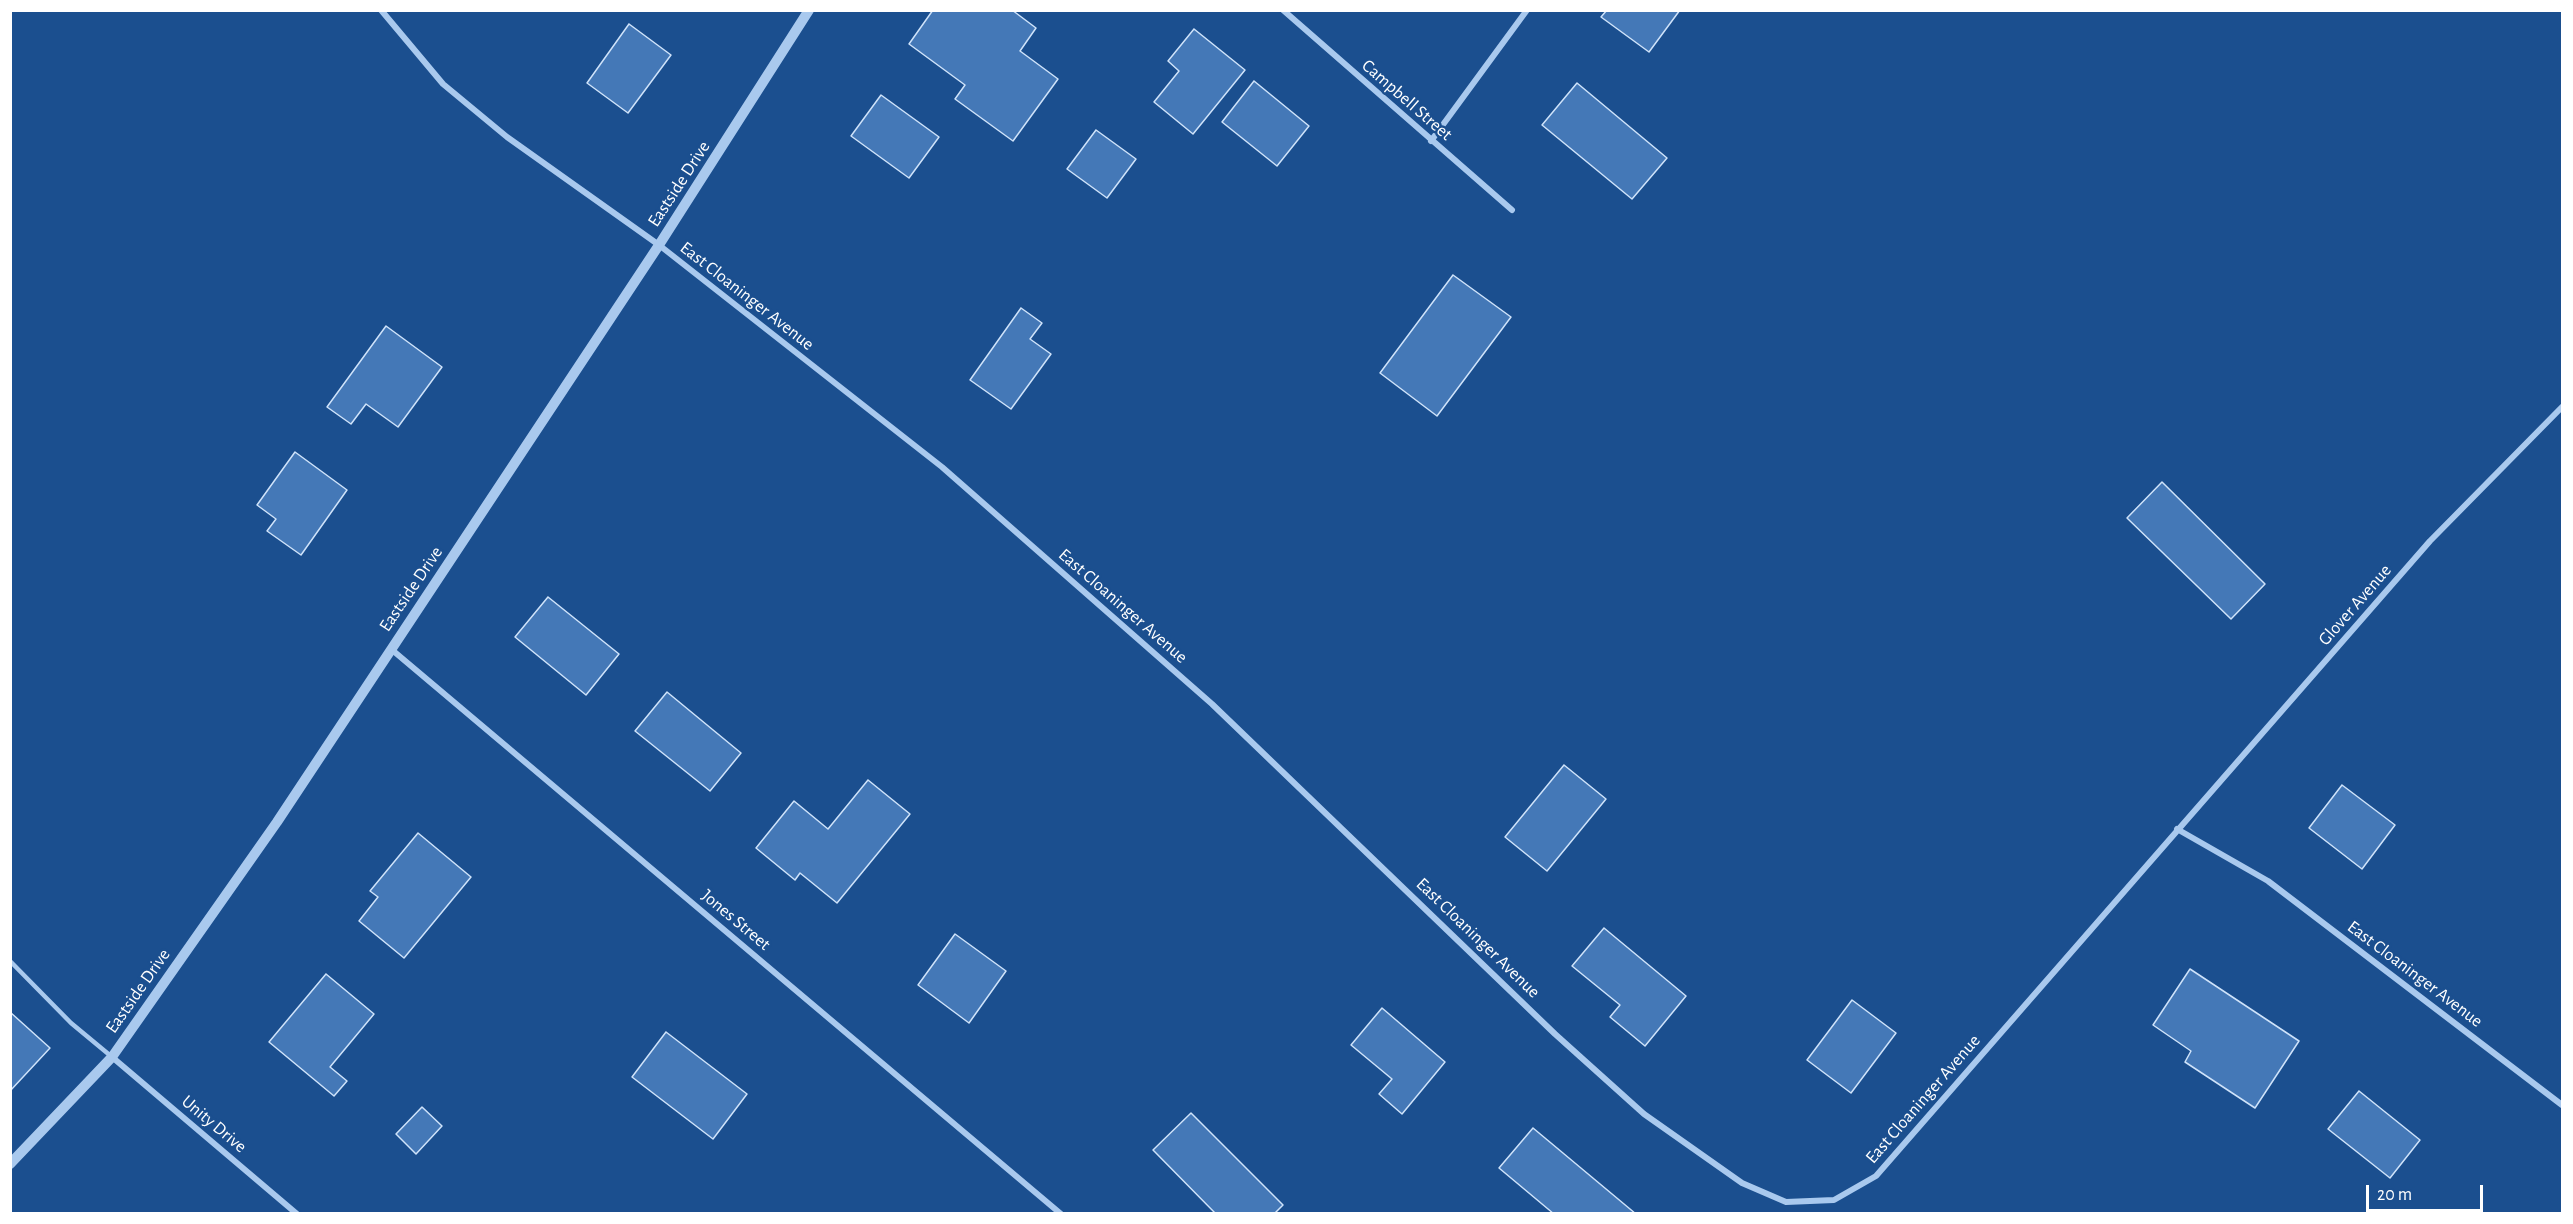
<!DOCTYPE html>
<style>
body{margin:0}
#map{position:relative;width:2573px;height:1224px;overflow:hidden;background:#1b4f8f;font-family:"Alegreya Sans",sans-serif}
canvas{display:block}
.frame{position:absolute;inset:0;border:12px solid #fff;pointer-events:none}
.scale{position:absolute;left:2366px;top:1185px;width:117px;height:27px;box-sizing:border-box;border:3px solid #fff;border-top:0;padding-left:8px;font-size:18px;line-height:21px;white-space:nowrap;color:#fff;-webkit-text-stroke:4px #1b4f8f;paint-order:stroke}
</style>
<div id="map">
<canvas width="2573" height="1224"></canvas>
<div class="frame"></div>
<div class="scale">20 m</div>
</div>
<script>
const ctx = document.querySelector('canvas').getContext('2d');
ctx.lineJoin = 'round';
function fillPath(path, color) { ctx.fillStyle = color; ctx.fill(path, 'evenodd'); }
const toPath = rows => new Path2D(rows.map(r => 'M' + r).join(''));
function trace(path, color, width, dash) { ctx.strokeStyle = color; ctx.lineWidth = width; ctx.lineCap = dash ? 'butt' : 'round'; ctx.setLineDash(dash || []); ctx.stroke(path); }
function label(font, color, halo, rows, align = 'center') {
  ctx.font = font + ' "Alegreya Sans",sans-serif'; ctx.lineWidth = 5; ctx.setLineDash([]); ctx.textBaseline = 'middle'; ctx.strokeStyle = halo; ctx.fillStyle = color; for (const [text, x, y, turn = 0] of rows) {
    ctx.save(); ctx.translate(x, y); ctx.rotate((+turn || 0) * Math.PI / 180); ctx.textAlign = isNaN(turn) ? turn : align; if (halo) ctx.strokeText(text, 0, 0); ctx.fillText(text, 0, 0); ctx.restore();
  }
}
const building = toPath([
 [933,10,1012,10,1036,28,1020,51,1058,79,1013,141,955,99,965,85,909,44,933,10],
 [1607,10,1680,10,1649,52,1601,17,1607,10],
 [629,24,671,55,628,113,587,83,629,24],
 [1194,29,1245,70,1193,134,1154,102,1179,71,1168,61,1194,29],
 [1254,81,1309,126,1277,166,1222,122,1254,81],
 [1577,83,1667,158,1632,199,1542,125,1577,83],
 [881,95,939,137,909,178,851,136,881,95],
 [1096,130,1136,159,1107,198,1067,169,1096,130],
 [1453,275,1511,317,1437,416,1380,373,1453,275],
 [1021,308,1042,323,1030,339,1051,354,1011,409,970,380,1021,308],
 [386,326,442,367,398,427,366,404,351,424,327,407,386,326],
 [295,452,347,490,301,555,267,531,276,519,257,505,295,452],
 [2162,482,2265,584,2231,619,2127,518,2162,482],
 [548,597,619,654,586,695,515,637,548,597],
 [667,692,741,753,710,791,635,731,667,692],
 [1564,765,1606,799,1547,871,1505,837,1564,765],
 [868,780,910,814,837,903,800,873,795,880,756,848,794,801,828,829,868,780],
 [2342,785,2395,825,2362,869,2309,828,2342,785],
 [418,833,471,877,404,958,359,921,378,897,370,891,418,833],
 [1604,928,1686,996,1645,1046,1610,1017,1620,1005,1572,966,1604,928],
 [955,934,1006,971,969,1023,918,985,955,934],
 [2190,969,2299,1041,2255,1108,2185,1062,2191,1051,2153,1025,2190,969],
 [326,974,374,1014,330,1067,347,1081,334,1096,269,1042,326,974],
 [1852,1000,1896,1033,1851,1093,1807,1060,1852,1000],
 [1382,1008,1445,1062,1402,1114,1379,1094,1392,1079,1351,1045,1382,1008],
 [10,1012,50,1048,10,1091,10,1012],
 [666,1032,747,1094,713,1139,632,1077,666,1032],
 [2359,1091,2420,1140,2390,1178,2328,1129,2359,1091],
 [422,1107,442,1126,416,1154,396,1134,422,1107],
 [1191,1113,1283,1205,1274,1214,1216,1214,1153,1150,1191,1113],
 [1533,1128,1636,1214,1554,1214,1499,1168,1533,1128]
]);
fillPath(building, '#4478b7');
trace(building, '#cfe3fa', 1.5);
trace(toPath([
 [10,961,71,1023,112,1057]
]), '#a9c9ee', 4.5);
trace(toPath([
 [381,10,443,84,507,137,659,245,942,467,1212,704,1555,1034,1644,1114,1742,1183,1786,1202,1834,1200,1876,1176,2430,541,2562,407],
 [1283,10,1512,210],
 [1431,141,1527,10],
 [391,649,1061,1214],
 [2177,829,2268,881,2562,1105],
 [112,1057,297,1214]
]), '#a9c9ee', 6);
trace(toPath([
 [10,1164,112,1057,277,822,659,245,809,10]
]), '#a9c9ee', 10);
label('18px', '#fff', '#1b4f8f', [
 ["Campbell Street",1407,100,41],
 ["Eastside Drive",679,184,-57],
 ["East Cloaninger Avenue",747,296,38],
 ["Eastside Drive",411,589,-56],
 ["Glover Avenue",2355,605,-49],
 ["East Cloaninger Avenue",1123,606,41],
 ["Jones Street",736,920,40],
 ["East Cloaninger Avenue",1478,938,44],
 ["East Cloaninger Avenue",2415,974,37],
 ["Eastside Drive",138,991,-55],
 ["East Cloaninger Avenue",1923,1099,-49],
 ["Unity Drive",214,1124,40]
]);
</script>
